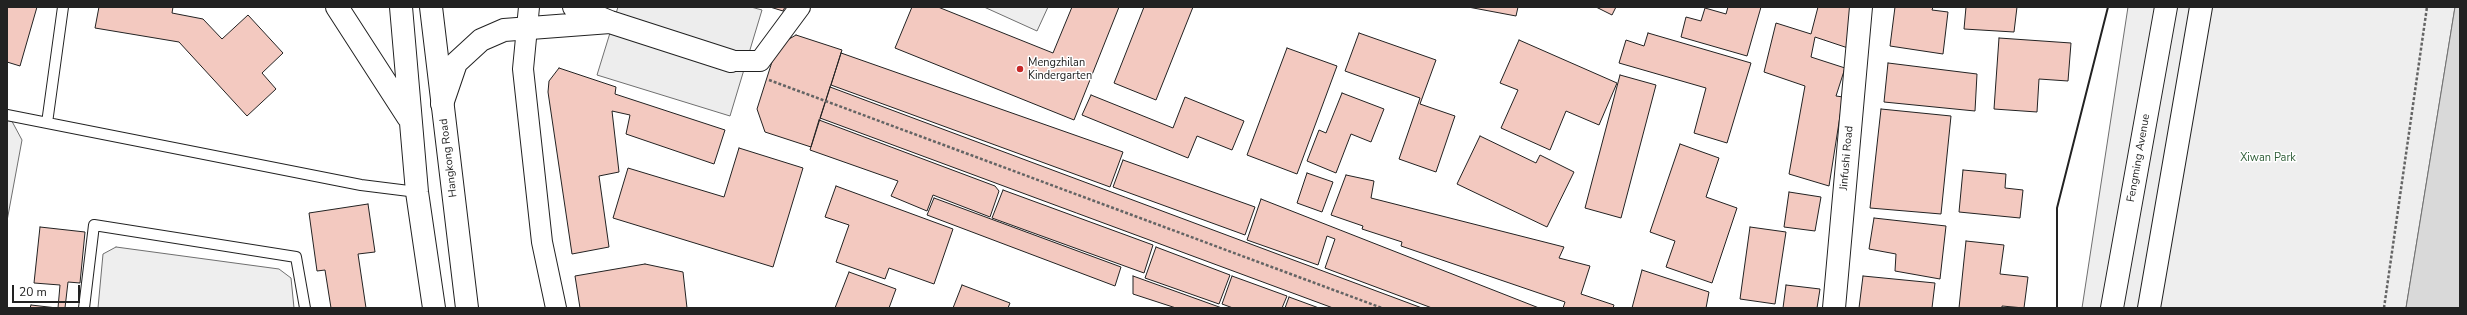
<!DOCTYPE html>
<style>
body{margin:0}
#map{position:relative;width:2467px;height:315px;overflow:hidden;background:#fff;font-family:"Nunito Sans",sans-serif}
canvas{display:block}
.frame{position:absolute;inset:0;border:8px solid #222;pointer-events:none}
.scale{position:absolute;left:12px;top:285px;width:68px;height:18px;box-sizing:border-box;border:2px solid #222;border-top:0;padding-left:5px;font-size:12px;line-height:14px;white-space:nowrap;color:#222;-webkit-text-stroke:3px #fff;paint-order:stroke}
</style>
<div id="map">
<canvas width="2467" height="315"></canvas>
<div class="frame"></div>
<div class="scale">20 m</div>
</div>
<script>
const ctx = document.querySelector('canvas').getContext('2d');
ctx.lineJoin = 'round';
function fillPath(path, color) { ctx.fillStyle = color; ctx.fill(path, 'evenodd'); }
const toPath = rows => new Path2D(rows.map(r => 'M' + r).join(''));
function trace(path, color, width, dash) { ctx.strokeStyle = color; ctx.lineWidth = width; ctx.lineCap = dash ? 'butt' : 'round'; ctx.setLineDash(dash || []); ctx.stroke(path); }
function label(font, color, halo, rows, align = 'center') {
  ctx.font = font + ' "Nunito Sans",sans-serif'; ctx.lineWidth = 3; ctx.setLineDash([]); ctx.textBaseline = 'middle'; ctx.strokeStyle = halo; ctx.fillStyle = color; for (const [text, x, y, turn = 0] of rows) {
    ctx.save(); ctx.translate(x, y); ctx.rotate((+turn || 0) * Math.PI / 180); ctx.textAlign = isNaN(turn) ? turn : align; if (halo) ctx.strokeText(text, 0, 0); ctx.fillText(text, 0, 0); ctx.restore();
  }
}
const green = toPath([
 [984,7,1048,7,1037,31,984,7],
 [2128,7,2455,7,2406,308,2082,308,2128,7],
 [7,112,22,140,7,221,7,112],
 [116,247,279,269,291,278,294,308,98,308,103,254,116,247]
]);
fillPath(green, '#eee');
trace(green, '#6f6f6f', 1);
const parking = toPath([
 [618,7,751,7,762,10,730,116,597,75,618,7]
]);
fillPath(parking, '#ededed');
trace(parking, '#6f6f6f', 1);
const water = toPath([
 [2455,7,2460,7,2460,308,2406,308,2455,7]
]);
fillPath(water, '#d9d9d9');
trace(water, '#6f6f6f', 1);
const building = toPath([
 [7,7,37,7,20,66,7,62,7,7],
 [99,7,173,7,172,13,203,19,222,39,248,15,283,53,262,73,276,89,247,116,179,42,95,28,99,7],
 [770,7,785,7,783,11,770,7],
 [912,7,938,7,1053,53,1072,7,1119,7,1074,120,895,48,912,7],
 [1144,7,1193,7,1156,100,1114,83,1144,7],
 [1468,7,1518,7,1516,16,1468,7],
 [1596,7,1616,7,1612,15,1596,7],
 [1728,7,1761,7,1747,56,1681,37,1686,17,1701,21,1705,8,1726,14,1728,7],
 [1818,7,1856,7,1854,50,1815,37,1811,57,1845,68,1836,96,1843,97,1829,186,1789,174,1805,86,1764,72,1776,23,1811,34,1818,7],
 [1895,7,1933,7,1932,10,1948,12,1943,54,1890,46,1895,7],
 [1966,7,2017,7,2014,32,1964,29,1966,7],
 [1359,33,1436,60,1420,104,1455,116,1436,172,1399,159,1420,98,1345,71,1359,33],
 [1648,33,1751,63,1727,143,1694,133,1706,88,1619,63,1626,40,1644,46,1648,33],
 [796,35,842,50,811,147,765,132,757,109,777,46,796,35],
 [1999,38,2071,43,2068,81,2039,79,2037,112,1994,109,1999,38],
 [1519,40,1617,83,1599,125,1566,111,1550,150,1501,128,1518,90,1500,83,1519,40],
 [1287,48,1337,66,1297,174,1247,155,1287,48],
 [841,53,1123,152,1110,187,831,85,841,53],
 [1888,63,1977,74,1975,111,1884,102,1888,63],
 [559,68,616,87,615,94,725,130,714,164,626,134,630,115,612,111,619,172,599,176,609,247,572,254,548,92,549,81,559,68],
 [1620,75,1656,85,1621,218,1585,208,1620,75],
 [830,87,1422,308,1333,308,820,118,830,87],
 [1342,93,1384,109,1371,142,1351,134,1336,173,1307,161,1319,130,1326,133,1342,93],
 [1091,95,1173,128,1185,97,1244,121,1232,150,1197,136,1188,158,1082,115,1091,95],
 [1881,109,1951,116,1941,214,1870,208,1881,109],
 [819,120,995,186,999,191,990,217,933,195,927,211,891,196,898,181,810,150,819,120],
 [1480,136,1536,163,1540,155,1574,172,1547,227,1457,184,1480,136],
 [1680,144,1719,158,1706,197,1737,208,1712,283,1666,267,1675,241,1650,232,1680,144],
 [739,148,803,168,773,267,613,218,628,168,724,197,739,148],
 [1123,160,1255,207,1245,235,1113,187,1123,160],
 [1963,170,2006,174,2005,188,2023,190,2020,218,1959,212,1963,170],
 [1307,173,1333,182,1322,212,1297,203,1307,173],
 [1346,175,1374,181,1371,198,1564,247,1559,258,1590,266,1581,294,1614,305,1613,308,1563,308,1565,302,1401,246,1402,242,1362,229,1363,226,1331,215,1346,175],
 [836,186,953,229,934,284,889,268,885,279,836,262,849,225,825,217,836,186],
 [1003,190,1153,245,1144,273,992,218,1003,190],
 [1789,192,1821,197,1815,231,1784,227,1789,192],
 [934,198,1121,267,1115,286,927,215,934,198],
 [1261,199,1539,308,1432,308,1325,268,1335,239,1327,236,1318,265,1247,240,1261,199],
 [368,204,375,252,358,254,366,308,331,308,325,270,317,271,309,213,368,204],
 [1874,218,1946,226,1940,279,1895,271,1896,254,1869,249,1874,218],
 [40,227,85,232,80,283,68,282,65,308,58,308,60,285,34,283,40,227],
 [1750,227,1786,232,1775,304,1740,299,1750,227],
 [1966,241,2004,245,2000,274,2028,277,2024,308,2002,306,2002,308,1959,308,1966,241],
 [1156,247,1230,275,1219,304,1145,278,1156,247],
 [645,264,683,272,687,308,580,308,575,276,645,264],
 [1642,270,1709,292,1706,308,1632,308,1642,270],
 [849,272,896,289,889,308,835,308,849,272],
 [1133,276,1222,308,1176,308,1133,294,1133,276],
 [1232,276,1287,296,1282,308,1233,308,1222,304,1232,276],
 [1863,276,1935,283,1932,308,1859,308,1863,276],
 [962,285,1010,303,1008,308,953,308,962,285],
 [1786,285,1820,289,1817,308,1783,308,1786,285],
 [1289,297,1319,308,1285,308,1289,297],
 [31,305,57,308,30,308,31,305]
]);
fillPath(building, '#f3c9c0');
trace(building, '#222', 1);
const service = toPath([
 [7,115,361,185,417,192],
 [47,123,63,7],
 [84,308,94,225,296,257,305,308]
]);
const minor = toPath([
 [529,7,523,69,542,242,556,308],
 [731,61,760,61,800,7]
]);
const tertiary = toPath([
 [574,7,610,22,731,61],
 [442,104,456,63,481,40,504,30,610,22],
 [1834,308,1861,7]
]);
const secondary = toPath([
 [2112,308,2166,7],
 [2149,308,2201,7]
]);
const primary = toPath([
 [337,7,408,117],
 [401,7,417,192,434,308],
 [431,7,467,308]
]);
trace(service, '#222', 12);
trace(minor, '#222', 22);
trace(tertiary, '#222', 24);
trace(secondary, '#222', 24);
trace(primary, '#222', 24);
trace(toPath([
 [769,80,1382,308],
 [2384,308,2427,7]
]), '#646464', 2.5, [3, 2]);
trace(service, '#fff', 10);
trace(minor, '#fff', 20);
trace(tertiary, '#fff', 22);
trace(secondary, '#fff', 22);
trace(primary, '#fff', 22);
trace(toPath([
 [2057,308,2057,208,2108,7]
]), '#222', 2);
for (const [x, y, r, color] of [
 [1020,69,4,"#c62828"]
]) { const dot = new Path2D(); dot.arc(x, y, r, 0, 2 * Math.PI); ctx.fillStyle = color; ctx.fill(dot); trace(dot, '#fff', 1.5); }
label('11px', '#222', '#fff', [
 ["Mengzhilan",1028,63],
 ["Kindergarten",1028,76]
], 'left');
label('11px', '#222', '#fff', [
 ["Hangkong Road",449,158,-97],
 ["Jinfushi Road",1847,158,-85],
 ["Fengming Avenue",2139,158,-80]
]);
label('11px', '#2f5e38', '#fff', [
 ["Xiwan Park",2268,158]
]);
</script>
